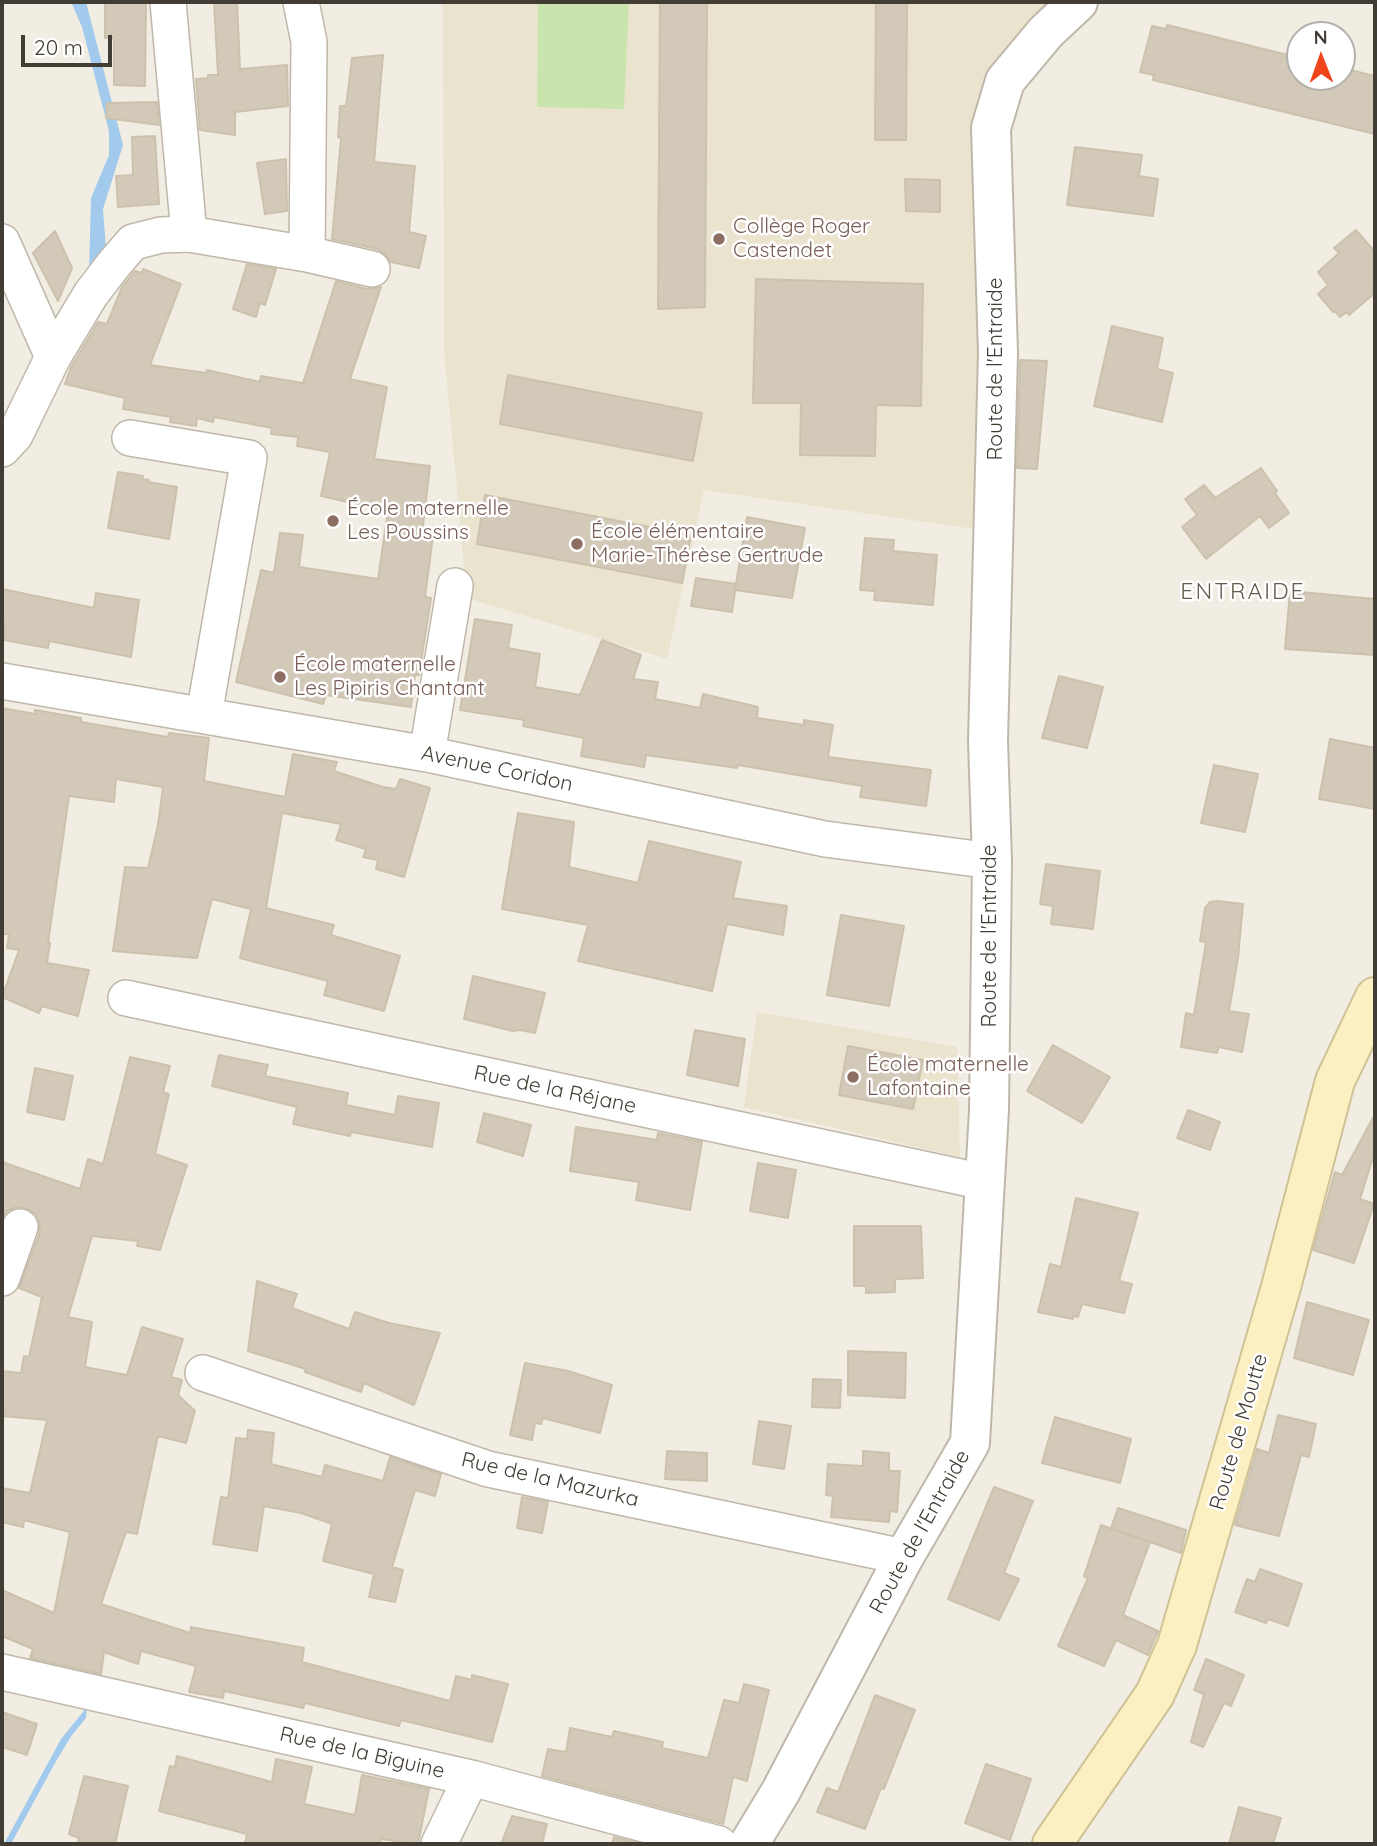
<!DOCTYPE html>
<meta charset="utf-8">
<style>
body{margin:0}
#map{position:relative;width:1377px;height:1846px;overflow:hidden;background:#f1ede3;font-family:Quicksand,sans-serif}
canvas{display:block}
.frame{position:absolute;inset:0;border:4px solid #423d34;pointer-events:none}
.north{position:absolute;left:1286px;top:21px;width:70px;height:70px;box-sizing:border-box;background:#fff;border:2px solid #b3b1ae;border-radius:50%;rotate:359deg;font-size:19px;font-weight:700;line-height:28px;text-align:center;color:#423d34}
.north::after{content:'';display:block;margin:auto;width:24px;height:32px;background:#f0441b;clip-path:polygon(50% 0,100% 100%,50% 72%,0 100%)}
.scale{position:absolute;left:21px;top:35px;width:91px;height:32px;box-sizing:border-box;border:4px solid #423d34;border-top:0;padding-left:9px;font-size:21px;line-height:24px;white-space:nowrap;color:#423d34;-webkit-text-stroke:5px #fff;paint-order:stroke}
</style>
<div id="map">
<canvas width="1377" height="1846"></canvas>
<div class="frame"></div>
<div class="north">N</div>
<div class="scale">20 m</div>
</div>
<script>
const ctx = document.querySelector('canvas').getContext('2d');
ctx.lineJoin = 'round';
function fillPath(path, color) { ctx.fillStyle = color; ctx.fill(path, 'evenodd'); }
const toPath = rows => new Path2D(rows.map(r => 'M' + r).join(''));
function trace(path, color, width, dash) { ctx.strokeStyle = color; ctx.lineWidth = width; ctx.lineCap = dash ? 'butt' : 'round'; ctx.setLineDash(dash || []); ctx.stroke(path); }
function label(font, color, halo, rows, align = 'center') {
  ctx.font = font + ' Quicksand,sans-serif'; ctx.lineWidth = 5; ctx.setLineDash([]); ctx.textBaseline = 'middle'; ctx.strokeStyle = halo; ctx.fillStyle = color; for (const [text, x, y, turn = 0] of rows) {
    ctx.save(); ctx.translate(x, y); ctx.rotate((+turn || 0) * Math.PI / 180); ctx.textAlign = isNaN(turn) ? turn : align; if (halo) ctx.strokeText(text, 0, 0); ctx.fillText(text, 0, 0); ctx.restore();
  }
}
fillPath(toPath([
 [443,2,1049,2,1057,38,991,128,995,532,704,490,667,659,467,598,444,350],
 [757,1012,957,1047,960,1157,744,1107]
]), '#eae3ce');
fillPath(toPath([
 [538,2,629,2,624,109,537,107]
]), '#c9e4ad');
fillPath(toPath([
 [71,2,86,2,123,145,103,209,106,249,89,272,91,198,109,155,109,131,82,27],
 [87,1707,86,1718,72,1735,55,1763,12,1842,4,1844,61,1739]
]), '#a1caec');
const building = toPath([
 [105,2,146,2,145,86,114,85,114,38,105,38,105,2],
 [214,2,237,2,240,69,287,65,288,106,235,112,235,135,200,130,196,79,208,78,208,75,218,75,214,2],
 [660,2,707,2,705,307,658,309,660,2],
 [876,2,907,2,906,140,875,140,876,2],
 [1167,25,1300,58,1300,77,1342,77,1342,68,1375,76,1375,134,1153,80,1154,75,1140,72,1152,26,1166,29,1167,25],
 [383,55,374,162,415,166,409,232,426,236,419,268,391,262,385,254,377,249,332,239,341,138,338,137,340,106,346,106,352,58,383,55],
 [157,102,159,125,106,118,107,103,157,102],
 [155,136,159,204,118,207,116,176,133,175,132,137,155,136],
 [1075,147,1142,155,1139,176,1158,179,1153,216,1067,205,1075,147],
 [286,159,287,211,265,214,257,163,286,159],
 [905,179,940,180,940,212,906,211,905,179],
 [1356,230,1375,252,1375,293,1349,315,1347,312,1340,317,1335,311,1333,312,1318,294,1328,285,1318,272,1339,253,1334,248,1356,230],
 [55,231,72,268,58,301,33,253,55,231],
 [247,264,276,269,265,305,260,303,256,317,233,309,247,264],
 [143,269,181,284,150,365,206,373,207,370,260,382,261,376,303,383,336,281,367,289,381,287,350,379,387,387,374,459,430,466,422,534,433,536,425,597,431,598,419,675,415,675,411,707,326,695,323,704,236,682,261,570,274,573,280,533,303,535,299,567,378,579,388,511,321,496,330,452,297,446,298,437,271,434,272,428,214,417,213,422,197,418,196,426,170,422,171,417,123,409,125,398,65,384,71,367,98,322,107,324,122,287,135,271,142,273,143,269],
 [756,279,923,284,921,406,876,405,875,456,800,455,801,403,753,403,756,279],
 [1112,326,1163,338,1157,369,1173,373,1162,422,1094,406,1112,326],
 [1020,360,1047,361,1037,469,1017,468,1020,360],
 [508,375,702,413,693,461,500,424,508,375],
 [1261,468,1277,491,1275,493,1289,513,1269,528,1260,516,1206,559,1182,527,1197,515,1185,499,1204,485,1215,498,1261,468],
 [118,472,143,476,142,479,149,480,148,482,177,487,169,539,108,528,118,472],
 [485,495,691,535,682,583,477,544,485,495],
 [747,517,805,528,792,598,735,590,747,517],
 [865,538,894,540,893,551,937,555,933,605,874,600,875,591,860,590,865,538],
 [696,578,736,584,732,612,691,606,696,578],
 [2,589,94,608,96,593,139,600,131,657,49,641,48,648,4,640,2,589],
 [1290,591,1375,599,1375,655,1285,649,1290,591],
 [475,619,512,625,508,648,540,654,535,687,580,695,602,640,641,655,633,679,658,682,655,699,700,708,703,694,758,707,757,718,804,725,804,720,833,725,828,757,931,770,926,806,860,797,862,786,738,765,737,768,646,755,644,767,581,756,584,738,523,726,524,720,460,710,475,619],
 [1059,676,1103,687,1087,748,1042,738,1059,676],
 [2,708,35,714,35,710,81,718,81,722,168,737,169,733,209,738,204,781,285,797,293,754,337,762,334,771,383,787,396,789,400,779,430,788,404,877,376,869,378,860,363,857,366,849,336,840,341,824,282,813,266,908,334,925,331,935,400,956,384,1011,324,995,328,981,240,958,251,909,212,899,197,958,113,951,125,867,148,868,158,825,163,787,116,779,114,802,69,796,48,943,50,943,47,963,89,970,78,1016,42,1006,39,1013,2,997,19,950,7,948,9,934,2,934,2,708],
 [1330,739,1375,748,1375,809,1319,799,1330,739],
 [1214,765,1258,774,1245,832,1201,823,1214,765],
 [518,813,574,822,569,867,638,883,649,841,741,862,733,898,787,906,783,935,727,924,712,991,578,961,588,925,502,909,518,813],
 [1046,864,1100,871,1093,929,1051,924,1053,906,1040,904,1046,864],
 [1217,901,1243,904,1238,958,1229,1011,1249,1014,1242,1052,1219,1047,1217,1053,1181,1047,1186,1013,1194,1015,1206,942,1200,941,1205,908,1210,902,1217,901],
 [841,915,904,926,889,1006,827,995,841,915],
 [473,976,545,993,535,1033,520,1030,513,1031,464,1019,473,976],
 [695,1030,745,1039,738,1086,687,1075,695,1030],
 [1053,1045,1110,1077,1082,1123,1027,1091,1053,1045],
 [848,1046,923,1060,913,1109,839,1095,848,1046],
 [219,1055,268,1065,265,1076,348,1093,346,1105,395,1115,398,1096,439,1103,432,1147,351,1132,350,1136,293,1124,297,1107,212,1086,219,1055],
 [130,1057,170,1066,163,1092,169,1094,155,1154,187,1165,160,1250,137,1246,138,1241,92,1236,68,1317,92,1322,85,1367,127,1375,142,1327,183,1339,171,1377,182,1380,178,1395,195,1411,186,1443,158,1436,137,1534,126,1532,101,1604,190,1633,191,1627,304,1648,302,1662,450,1701,456,1676,472,1680,472,1675,508,1684,492,1742,401,1720,399,1726,305,1703,303,1708,224,1691,223,1698,189,1692,196,1666,141,1651,138,1664,104,1652,101,1674,30,1658,33,1649,2,1636,2,1590,54,1613,70,1532,24,1520,23,1527,2,1522,2,1488,30,1493,47,1420,2,1416,2,1371,21,1373,24,1356,29,1357,42,1297,19,1288,39,1234,40,1224,36,1214,26,1208,16,1207,7,1211,2,1219,2,1162,80,1189,88,1159,103,1164,130,1057],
 [35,1068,73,1076,64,1120,27,1112,35,1068],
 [1188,1110,1220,1122,1210,1150,1177,1138,1188,1110],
 [484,1113,531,1125,523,1156,477,1142,484,1113],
 [1375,1114,1375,1151,1360,1199,1374,1204,1354,1263,1313,1250,1335,1172,1342,1175,1375,1114],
 [576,1127,657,1140,658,1133,702,1142,690,1210,636,1200,639,1182,570,1171,576,1127],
 [758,1163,796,1170,788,1218,750,1211,758,1163],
 [1076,1198,1138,1213,1119,1281,1132,1284,1124,1313,1082,1304,1078,1317,1073,1316,1073,1319,1038,1312,1050,1264,1061,1267,1076,1198],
 [854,1226,921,1226,923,1278,895,1279,895,1292,866,1293,866,1286,854,1286,854,1226],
 [257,1281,297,1294,292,1308,349,1329,355,1312,389,1323,440,1333,414,1405,364,1383,361,1392,305,1372,306,1369,248,1351,257,1281],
 [1307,1302,1369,1320,1353,1375,1294,1358,1307,1302],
 [848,1351,906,1353,905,1398,848,1395,848,1351],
 [525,1363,568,1371,612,1385,600,1433,543,1418,541,1424,535,1423,532,1440,510,1435,525,1363],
 [813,1379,841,1380,840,1408,812,1407,813,1379],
 [1278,1415,1316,1424,1309,1457,1301,1455,1279,1536,1235,1525,1257,1449,1269,1453,1278,1415],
 [1055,1417,1131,1439,1120,1483,1042,1463,1055,1417],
 [759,1421,791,1426,784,1469,753,1464,759,1421],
 [248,1430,274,1433,271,1464,322,1477,325,1465,383,1481,390,1457,441,1474,435,1496,415,1490,392,1567,403,1570,395,1602,369,1597,374,1574,323,1561,332,1524,301,1513,264,1506,257,1551,213,1544,221,1497,228,1498,236,1438,247,1439,248,1430],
 [667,1451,707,1453,707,1481,665,1479,667,1451],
 [863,1451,889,1453,889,1471,900,1471,897,1512,890,1511,889,1522,831,1517,833,1496,826,1495,828,1464,863,1466,863,1451],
 [994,1487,1033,1501,1004,1573,1019,1579,999,1620,948,1599,994,1487],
 [522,1497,548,1502,542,1533,517,1528,522,1497],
 [1118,1508,1186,1530,1181,1553,1111,1528,1118,1508],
 [1101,1525,1150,1542,1123,1615,1158,1631,1148,1655,1116,1640,1104,1666,1058,1646,1088,1578,1084,1576,1101,1525],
 [1260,1569,1302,1584,1288,1626,1268,1619,1266,1623,1235,1612,1247,1579,1255,1582,1260,1569],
 [1206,1659,1244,1675,1231,1706,1224,1703,1203,1747,1191,1742,1204,1694,1194,1690,1206,1659],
 [744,1684,769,1690,747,1781,733,1777,723,1824,542,1776,548,1749,566,1752,570,1728,612,1737,614,1731,663,1742,662,1748,708,1758,724,1700,739,1703,744,1684],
 [875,1695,915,1710,884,1789,881,1788,865,1829,817,1812,827,1788,838,1792,875,1695],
 [2,1712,37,1724,27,1755,2,1747,2,1712],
 [177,1756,272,1782,276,1759,312,1767,304,1804,355,1815,362,1775,429,1789,418,1844,381,1839,380,1844,245,1844,247,1834,159,1811,170,1766,175,1767,177,1756],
 [986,1764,1031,1779,1010,1840,965,1823,986,1764],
 [84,1776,128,1786,115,1844,78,1844,79,1838,69,1834,84,1776],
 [1239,1807,1281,1818,1273,1844,1229,1844,1239,1807],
 [512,1816,547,1824,542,1844,501,1844,512,1816],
 [614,1837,642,1844,612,1844,614,1837]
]);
fillPath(building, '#d2c9b9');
trace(building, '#ccc1ad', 2);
const minor = toPath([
 [168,2,189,234,307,254,372,269],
 [301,2,309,42,307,254],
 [2,242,53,357],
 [130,438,249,458,204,715],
 [2,449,15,435,53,357,91,294,114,264,133,242,161,235,189,234],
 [2,681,427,754,825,839,992,861],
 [427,754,455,586],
 [126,998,984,1182],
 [2,1278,20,1227],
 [203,1373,488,1469,904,1557],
 [2,1672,471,1778,719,1844],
 [439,1844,471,1778]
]);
const tertiary = toPath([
 [749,1844,781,1791,904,1557,970,1443,989,1110,992,861,988,741,998,353,991,128,1005,81,1046,32,1078,2]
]);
const secondary = toPath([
 [1052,1844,1155,1694,1177,1645,1281,1287,1335,1081,1375,997]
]);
trace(minor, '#bfb8aa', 38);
trace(tertiary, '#bfb8aa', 42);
trace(secondary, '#cfc295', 42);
trace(minor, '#fff', 35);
trace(tertiary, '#fff', 38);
trace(secondary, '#fcf0c2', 38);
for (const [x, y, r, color] of [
 [719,239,7,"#8d6e63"],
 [333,521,7,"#8d6e63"],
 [577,544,7,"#8d6e63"],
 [280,677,7,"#8d6e63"],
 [853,1077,7,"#8d6e63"]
]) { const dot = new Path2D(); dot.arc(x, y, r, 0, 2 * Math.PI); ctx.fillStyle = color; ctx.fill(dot); trace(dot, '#fff', 2.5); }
label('21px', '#785e54', '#fff', [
 ["Collège Roger",733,227],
 ["Castendet",733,251],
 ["École maternelle",347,509],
 ["Les Poussins",347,533],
 ["École élémentaire",591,532],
 ["Marie-Thérèse Gertrude",591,556],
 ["École maternelle",294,665],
 ["Les Pipiris Chantant",294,689],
 ["École maternelle",867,1065],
 ["Lafontaine",867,1089]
], 'left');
label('21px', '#423d34', '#fff', [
 ["Route de l'Entraide",996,369,-90],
 ["Avenue Coridon",497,769,12],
 ["Route de l'Entraide",990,936,-90],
 ["Rue de la Réjane",555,1090,12],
 ["Route de Moutte",1239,1432,-74],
 ["Rue de la Mazurka",550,1480,13],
 ["Route de l'Entraide",920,1532,-61],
 ["Rue de la Biguine",362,1753,13]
]);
ctx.letterSpacing = '2px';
label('23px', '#655c4c', '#fff', [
 ["ENTRAIDE",1243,592]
]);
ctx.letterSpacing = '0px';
</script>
